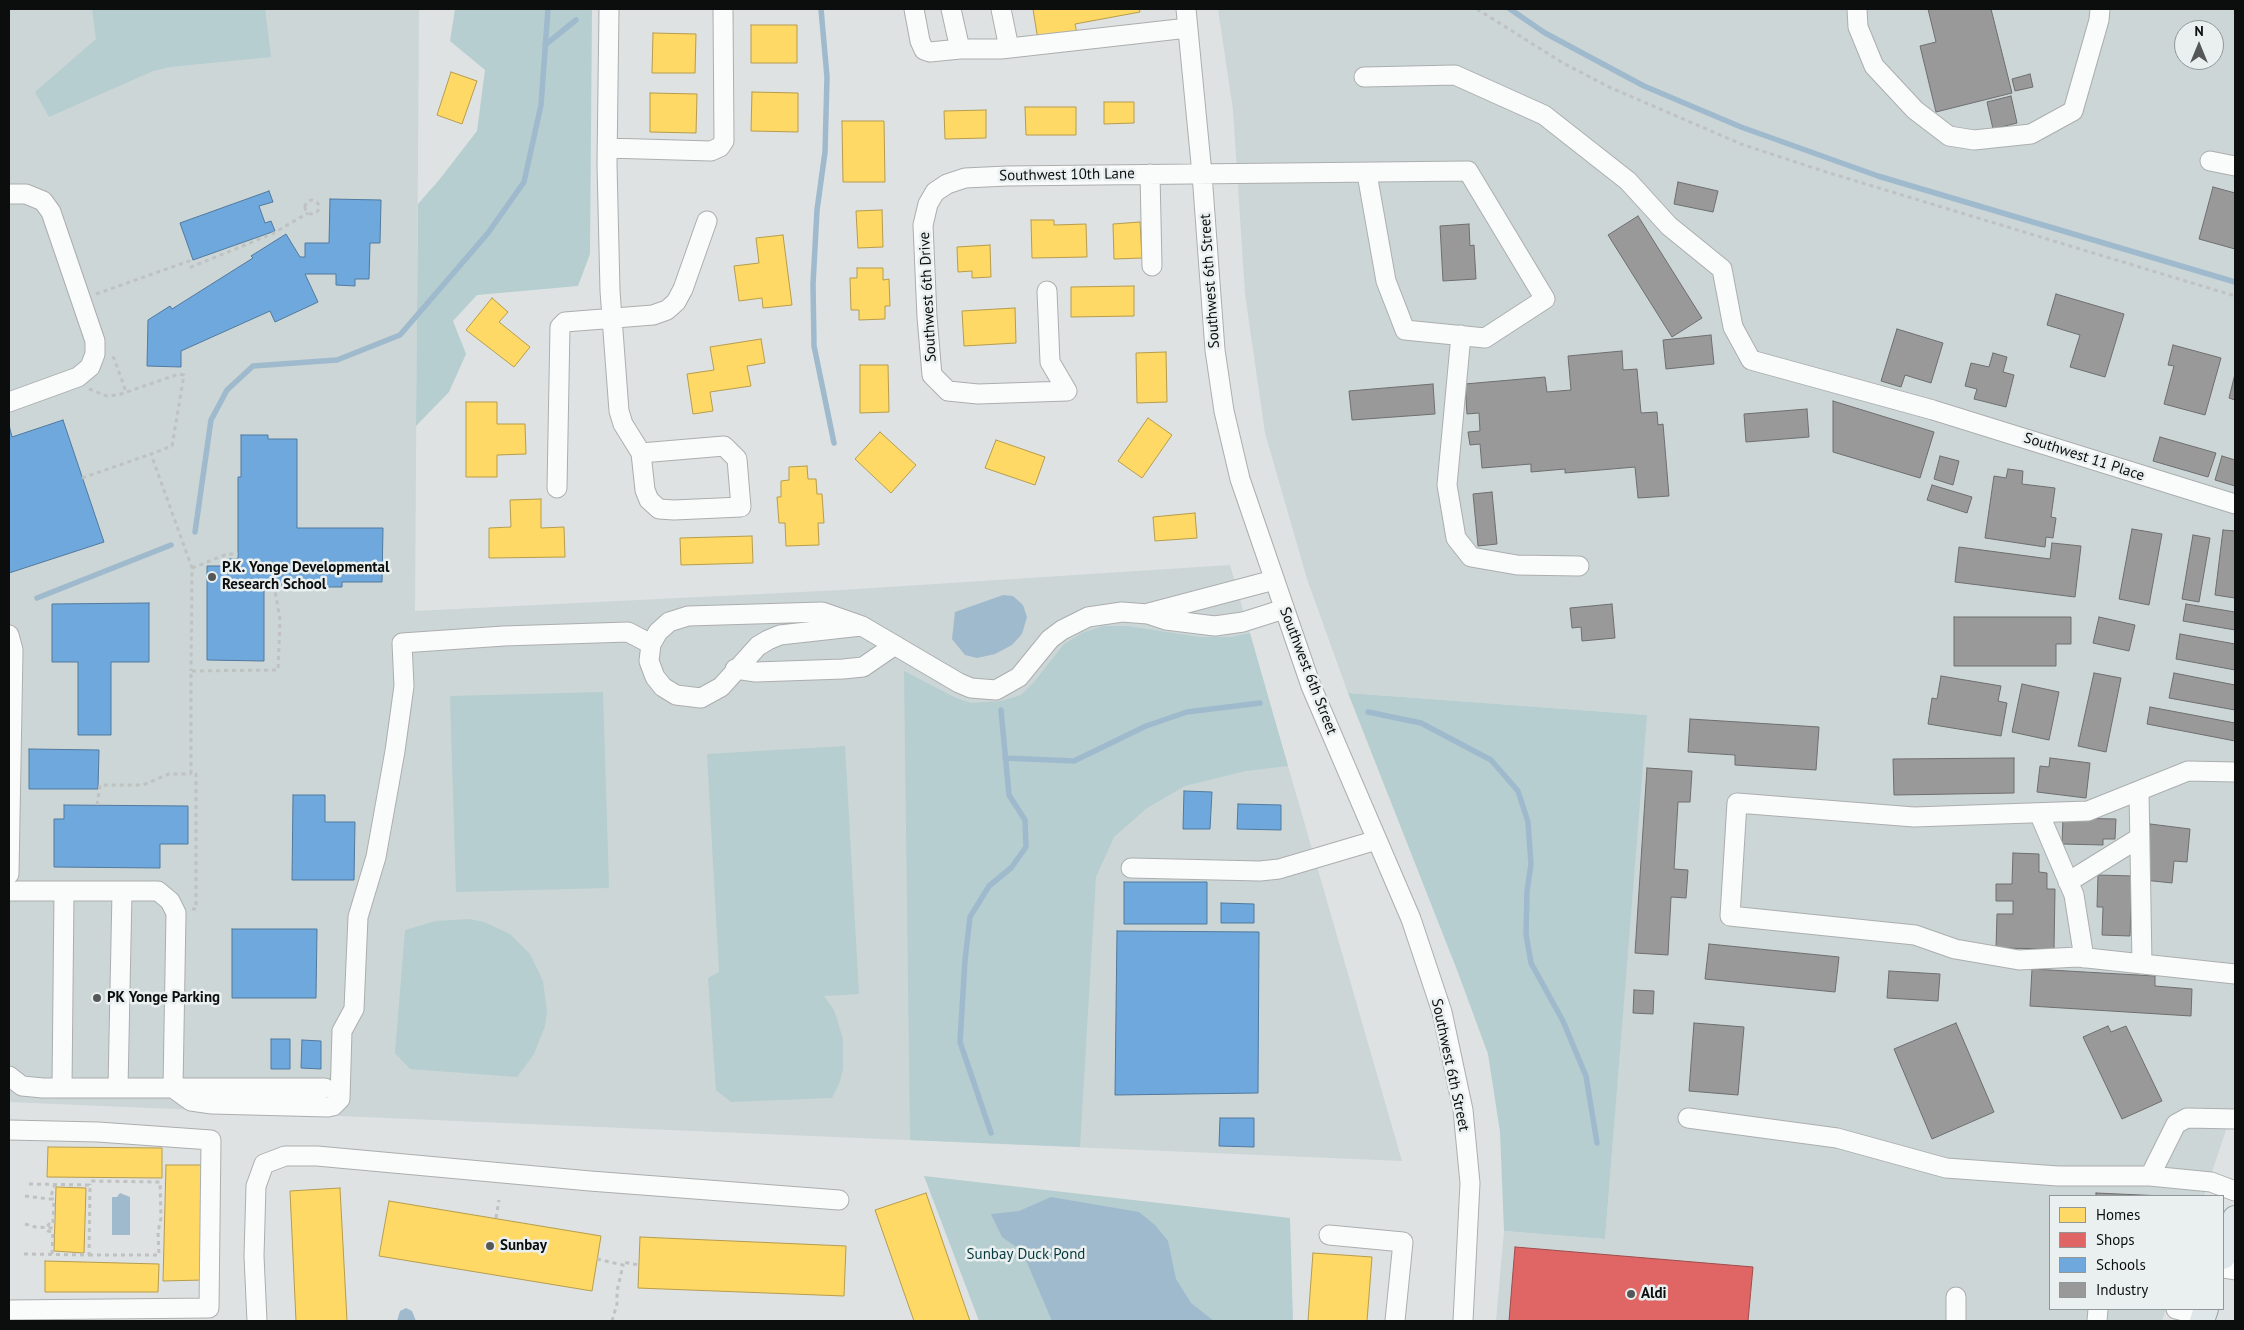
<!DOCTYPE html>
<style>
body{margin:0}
#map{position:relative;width:2244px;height:1330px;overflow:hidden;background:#dee2e2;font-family:"PT Sans",sans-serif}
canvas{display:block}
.frame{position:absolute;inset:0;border:10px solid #0c0e0e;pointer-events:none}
.legend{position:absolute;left:2049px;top:1195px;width:175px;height:115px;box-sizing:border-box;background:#eaf0f0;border:1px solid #919696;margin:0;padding:6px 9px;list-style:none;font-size:15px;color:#0c0e0e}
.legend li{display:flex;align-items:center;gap:10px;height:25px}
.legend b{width:25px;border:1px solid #919696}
.north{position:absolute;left:2174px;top:20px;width:50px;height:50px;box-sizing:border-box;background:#eaf0f0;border:1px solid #919696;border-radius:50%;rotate:0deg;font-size:14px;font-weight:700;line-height:20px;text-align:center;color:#0c0e0e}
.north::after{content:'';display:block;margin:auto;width:18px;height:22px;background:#565858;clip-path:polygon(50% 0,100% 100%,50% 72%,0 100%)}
</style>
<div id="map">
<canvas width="2244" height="1330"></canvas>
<div class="frame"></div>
<ul class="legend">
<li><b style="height:14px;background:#ffd966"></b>Homes</li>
<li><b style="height:14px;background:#e06666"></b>Shops</li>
<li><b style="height:14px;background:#6fa8dc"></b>Schools</li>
<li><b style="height:14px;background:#999"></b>Industry</li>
</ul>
<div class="north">N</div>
</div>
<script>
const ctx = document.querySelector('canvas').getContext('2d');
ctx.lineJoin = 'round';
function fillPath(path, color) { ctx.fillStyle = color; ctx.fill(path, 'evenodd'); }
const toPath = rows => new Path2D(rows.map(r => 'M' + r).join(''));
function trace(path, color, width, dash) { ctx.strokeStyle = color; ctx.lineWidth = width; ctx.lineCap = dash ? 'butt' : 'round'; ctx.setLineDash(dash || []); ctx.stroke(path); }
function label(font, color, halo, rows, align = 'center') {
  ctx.font = font + ' "PT Sans",sans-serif'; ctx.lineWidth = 5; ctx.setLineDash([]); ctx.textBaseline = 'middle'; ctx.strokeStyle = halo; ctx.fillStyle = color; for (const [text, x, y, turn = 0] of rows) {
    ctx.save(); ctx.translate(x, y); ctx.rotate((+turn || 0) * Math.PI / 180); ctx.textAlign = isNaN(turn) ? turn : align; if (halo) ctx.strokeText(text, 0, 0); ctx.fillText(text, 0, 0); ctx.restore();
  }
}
fillPath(toPath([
 [9,9,419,9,415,611,842,590,1230,565,1402,1161,9,1102],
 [1218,9,2235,9,2235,1103,2204,1196,2050,1196,2050,1309,2166,1309,2162,1321,1496,1321,1504,1231,1605,1239,1646,715,1348,693,1307,579,1265,433,1245,294,1233,110],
 [2184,30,2214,30,2214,60,2184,60]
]), '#ccd6d7');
fillPath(toPath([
 [92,9,265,9,271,57,170,67,153,71,49,117,35,92,96,39],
 [455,9,592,9,590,254,578,286,477,295,453,321,466,354,449,392,416,426,418,204,439,180,477,131,485,70,450,41],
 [1103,626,1127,626,1200,637,1231,637,1250,633,1288,766,1246,771,1185,786,1147,808,1114,837,1096,877,1080,1147,910,1140,904,671,956,698,971,703,1001,701,1021,695,1034,682,1064,644,1082,633],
 [603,692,609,888,456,892,450,696],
 [1348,693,1647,715,1605,1239,1504,1231,1500,1132,1488,1054,1457,970],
 [845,746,859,994,824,996,834,1010,843,1039,843,1069,839,1084,832,1098,731,1102,716,1090,708,978,719,972,707,754],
 [469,919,484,922,510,934,530,954,543,981,547,1011,545,1026,534,1054,517,1077,410,1069,395,1053,405,930,436,921],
 [924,1176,1290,1218,1293,1321,979,1321]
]), '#b6ced0');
fillPath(toPath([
 [1003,595,1013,596,1023,605,1027,617,1022,634,1012,645,995,654,977,658,965,655,952,639,955,612],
 [120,1193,130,1197,130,1235,112,1235,112,1197,117,1197],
 [1051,1197,1139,1212,1155,1225,1168,1241,1176,1279,1191,1303,1214,1321,1052,1321,1022,1251,1002,1237,991,1214,1019,1211],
 [406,1308,412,1311,416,1321,397,1321,400,1311]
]), '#a0bacd');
const homes = toPath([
 [1033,9,1139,9,1140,12,1075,24,1077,33,1038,40,1033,9],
 [751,25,797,25,797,63,751,63,751,25],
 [653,33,696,34,695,73,652,73,653,33],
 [451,72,477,81,462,124,437,115,451,72],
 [752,92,798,93,798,132,751,131,752,92],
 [650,93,697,94,696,133,650,132,650,93],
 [1104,102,1134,102,1134,123,1104,124,1104,102],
 [1025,107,1076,107,1076,135,1026,135,1025,107],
 [986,110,986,138,945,139,944,111,986,110],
 [842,121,884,121,885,182,843,182,842,121],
 [882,210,883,247,858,248,856,211,882,210],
 [1031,220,1054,220,1054,225,1086,224,1087,257,1032,258,1031,220],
 [1140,222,1142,258,1114,259,1113,224,1140,222],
 [783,235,792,305,763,308,762,298,739,301,734,266,759,263,756,238,783,235],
 [990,245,991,277,972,278,972,271,958,272,957,247,990,245],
 [857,268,883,268,883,280,889,279,890,306,885,306,885,319,859,320,859,310,851,310,850,278,857,278,857,268],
 [1134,286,1134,316,1071,317,1071,287,1134,286],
 [492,298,508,312,499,322,530,347,514,367,466,330,492,298],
 [1015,308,1016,343,964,346,962,311,1015,308],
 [761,339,765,363,747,366,751,386,710,392,713,411,693,414,687,374,714,370,710,347,761,339],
 [1166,352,1167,402,1137,403,1136,353,1166,352],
 [860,365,888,365,889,412,860,413,860,365],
 [466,402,497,402,497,424,525,424,526,454,497,455,497,477,466,477,466,402],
 [1148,418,1172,435,1142,478,1118,461,1148,418],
 [880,432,916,465,891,493,855,459,880,432],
 [996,440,1045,457,1035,485,985,468,996,440],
 [807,466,808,479,816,479,817,494,822,494,824,523,818,523,819,545,786,546,785,523,779,523,777,497,781,497,781,481,789,480,789,467,807,466],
 [541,499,541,528,564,527,565,557,489,558,489,528,511,527,510,500,541,499],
 [1195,513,1197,538,1155,541,1153,517,1195,513],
 [752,536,753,563,681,565,680,538,752,536],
 [48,1147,162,1148,162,1178,47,1177,48,1147],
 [166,1165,204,1165,203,1280,163,1281,166,1165],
 [56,1187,86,1188,84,1253,54,1251,56,1187],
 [340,1188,347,1321,296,1321,290,1191,340,1188],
 [926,1193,970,1321,914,1321,875,1210,926,1193],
 [389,1201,601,1236,592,1291,379,1256,389,1201],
 [640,1237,846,1246,844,1296,638,1288,640,1237],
 [1313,1253,1372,1257,1367,1321,1308,1321,1313,1253],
 [45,1261,159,1264,158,1292,45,1292,45,1261]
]);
fillPath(homes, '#ffd966');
trace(homes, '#b69c4c', 1);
const shops = toPath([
 [1515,1247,1753,1267,1748,1321,1509,1321,1515,1247]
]);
fillPath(shops, '#e06666');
trace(shops, '#a04c4c', 1);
const schools = toPath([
 [269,191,273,202,259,206,265,223,271,221,275,231,193,260,180,223,269,191],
 [330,199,381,200,380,243,370,243,369,279,355,279,355,286,336,285,336,274,305,274,318,302,275,322,270,311,181,351,181,367,147,366,148,320,170,306,172,309,253,258,251,256,286,234,300,257,305,257,305,243,329,243,330,199],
 [63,420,104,542,9,573,9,425,12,437,63,420],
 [241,435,268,435,268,439,297,439,297,528,383,528,382,582,342,582,342,587,264,587,264,661,207,660,207,566,229,566,229,559,238,559,238,477,241,477,241,435],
 [149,603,149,662,111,662,111,735,78,735,78,662,52,662,52,604,149,603],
 [29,749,99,750,98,789,29,789,29,749],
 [1184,791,1212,792,1210,829,1183,829,1184,791],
 [293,795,325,795,325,822,355,822,354,880,292,880,293,795],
 [1238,804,1281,805,1281,830,1237,829,1238,804],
 [64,805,188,806,188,844,160,844,160,868,54,867,54,819,64,819,64,805],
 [1124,882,1207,882,1207,924,1124,924,1124,882],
 [1221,903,1254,904,1254,923,1221,923,1221,903],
 [232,929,317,929,316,998,232,998,232,929],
 [1117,931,1259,932,1258,1093,1115,1095,1117,931],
 [271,1039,290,1039,290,1069,271,1069,271,1039],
 [302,1040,321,1041,321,1069,301,1068,302,1040],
 [1220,1118,1254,1118,1254,1147,1219,1146,1220,1118]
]);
fillPath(schools, '#6fa8dc');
trace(schools, '#517a9e', 1);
const industry = toPath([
 [1928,9,1991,9,2012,93,1936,112,1920,46,1936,42,1928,9],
 [2030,74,2033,87,2015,91,2012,79,2030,74],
 [2011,96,2017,123,1993,129,1987,102,2011,96],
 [1678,182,1718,191,1713,212,1674,204,1678,182],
 [2213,187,2235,193,2235,249,2199,239,2213,187],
 [1638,216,1702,318,1672,337,1608,235,1638,216],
 [1469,224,1470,246,1474,245,1476,279,1443,281,1440,226,1469,224],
 [2056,294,2124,314,2105,377,2070,367,2080,335,2047,325,2056,294],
 [1897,329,1943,343,1931,383,1905,375,1901,387,1881,381,1897,329],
 [1711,335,1714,364,1666,369,1663,340,1711,335],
 [2173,345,2221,358,2205,415,2164,404,2174,366,2168,365,2173,345],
 [1622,351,1623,370,1637,369,1641,413,1657,412,1658,425,1663,424,1669,496,1638,498,1635,467,1565,473,1565,469,1531,472,1531,464,1482,468,1480,444,1470,445,1468,432,1480,431,1479,413,1467,414,1465,384,1545,377,1547,392,1571,390,1568,356,1622,351],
 [1993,353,2007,357,2003,372,2014,375,2006,407,1974,399,1977,389,1965,386,1971,363,1989,367,1993,353],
 [2235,374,2235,400,2229,398,2235,374],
 [1433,384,1435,414,1352,420,1349,391,1433,384],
 [1833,401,1934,432,1920,478,1833,452,1833,401],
 [1807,409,1809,437,1746,442,1744,414,1807,409],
 [2160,437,2216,453,2208,477,2153,461,2160,437],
 [1940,456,1959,461,1953,485,1934,479,1940,456],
 [2222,456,2235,460,2235,486,2215,480,2222,456],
 [2008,469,2023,471,2022,484,2055,488,2051,517,2056,518,2053,538,2046,537,2045,547,1985,538,1994,476,2006,478,2008,469],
 [1932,485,1972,497,1967,513,1927,500,1932,485],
 [1492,492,1497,544,1478,546,1473,494,1492,492],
 [2132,529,2162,534,2149,605,2119,599,2132,529],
 [2223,530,2235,531,2235,598,2215,595,2223,530],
 [2193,535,2210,538,2199,602,2182,599,2193,535],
 [2052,543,2081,546,2075,597,1955,582,1959,547,2050,559,2052,543],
 [1612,604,1615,638,1582,641,1581,627,1572,628,1570,608,1612,604],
 [2186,604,2235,612,2235,630,2183,621,2186,604],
 [1954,617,2071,617,2071,644,2056,644,2056,666,1954,666,1954,617],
 [2099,617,2135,625,2129,651,2093,643,2099,617],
 [2180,634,2235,644,2235,670,2176,659,2180,634],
 [2094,673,2121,678,2106,752,2078,746,2094,673],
 [2174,673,2235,685,2235,710,2169,698,2174,673],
 [1941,676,2001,686,1998,701,2007,703,2001,736,1928,724,1932,698,1937,699,1941,676],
 [2022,684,2059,692,2049,740,2012,732,2022,684],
 [2150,707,2235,723,2235,741,2147,724,2150,707],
 [1690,719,1819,727,1816,770,1735,765,1735,755,1688,752,1690,719],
 [2014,758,2014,793,1894,795,1893,759,2014,758],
 [2050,758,2090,763,2086,798,2037,792,2040,766,2049,767,2050,758],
 [1647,768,1692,771,1690,802,1678,802,1674,869,1688,870,1686,898,1671,897,1668,955,1635,953,1647,768],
 [2063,818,2116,819,2115,839,2103,839,2103,845,2062,844,2063,818],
 [2150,824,2190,829,2187,862,2174,861,2172,883,2144,880,2150,824],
 [2013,853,2039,854,2039,872,2047,873,2047,889,2055,889,2054,949,1996,948,1997,914,2013,914,2013,901,1996,901,1996,884,2012,884,2013,853],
 [2098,875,2132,876,2130,936,2102,935,2103,907,2097,907,2098,875],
 [1709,944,1839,957,1835,992,1705,979,1709,944],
 [2032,969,2155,976,2155,986,2192,989,2191,1016,2030,1006,2032,969],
 [1889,971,1940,974,1938,1001,1887,998,1889,971],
 [1634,990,1654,991,1653,1014,1633,1013,1634,990],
 [1694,1023,1744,1027,1738,1095,1689,1091,1694,1023],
 [1956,1023,1994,1112,1932,1139,1894,1049,1956,1023],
 [2108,1026,2111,1032,2126,1026,2162,1101,2122,1119,2083,1037,2108,1026],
 [2096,1193,2163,1196,2096,1196,2096,1193]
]);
fillPath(industry, '#999');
trace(industry, '#6f6f6f', 1);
trace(toPath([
 [821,9,827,77,825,152,817,210,813,284,814,346,834,443],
 [1510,9,1545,33,1644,86,1741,127,1878,176,2235,282],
 [545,45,576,20],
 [195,532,211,420,227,390,253,366,337,360,400,335,488,233,524,182,541,105,548,9],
 [37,598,171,545],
 [1368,712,1421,723,1491,760,1518,791,1528,822,1531,864,1527,891,1526,934,1531,963,1563,1021,1586,1076,1597,1143],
 [1005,758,1074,761,1146,726,1187,712,1260,703],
 [991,1133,960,1042,965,960,970,917,989,886,1011,868,1026,847,1025,820,1009,795,1001,710]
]), '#a0bacd', 5.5);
const minor = toPath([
 [609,9,607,164,610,291,619,411,623,424,641,453,645,490,649,500,659,509,674,510,741,507,737,459,724,446,641,453],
 [914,9,920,41,924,50,930,52,960,49],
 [951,9,960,49,1001,49,1188,28],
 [1001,9,1009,48],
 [1186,9,1202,174,1215,350,1224,411,1240,479,1311,686,1411,919,1442,1012,1463,1110,1470,1183,1463,1321],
 [1857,9,1858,27,1874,66,1915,110,1949,136,1974,140,2031,134,2073,111,2099,20,2100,9],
 [1364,77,1455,75,1544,115,1628,181,1669,226,1722,269,1733,327,1751,360,1933,410,2235,504],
 [607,148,711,151,720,147,724,141,723,9],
 [2210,161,2235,166],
 [1150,174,1152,266],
 [9,194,26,194,43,201,51,212,95,341,95,354,90,367,78,377,9,402],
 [1047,291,1050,362,1067,391,978,394,948,391,932,375,927,317,923,225,928,204,935,192,947,184,965,178,1007,176,1468,171,1545,299,1485,338,1405,330,1386,281,1367,174],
 [1461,335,1447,485,1456,538,1471,557,1517,565,1579,566],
 [557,488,560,327,565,322,653,315,667,310,676,302,683,289,707,221],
 [1149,613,1274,580],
 [9,635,13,650,9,874],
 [651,644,649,661,655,677,663,687,676,695,701,698,721,687,758,646,768,640,780,635,861,626],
 [735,669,756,672,843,669,863,667,895,645],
 [2235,772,2188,771,2088,811,1914,817,1737,803,1730,916,1915,935,1955,949,2019,960,2078,957,2235,974],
 [2139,791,2142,964],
 [2039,813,2074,895,2084,958],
 [1131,868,1260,871,1279,869,1377,840],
 [2068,882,2139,838],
 [9,891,158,891,170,901,176,913,173,1088,43,1088,22,1086,9,1076],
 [62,1088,64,892],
 [118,1088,122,892],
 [173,1088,191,1101,212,1104,328,1107,333,1106,340,1099,342,1031,354,1009,358,917,376,857,395,751,404,686,402,643,504,636,628,632,651,644,658,632,669,622,688,616,822,612,862,626,959,683,971,688,996,690,1019,677,1050,639,1062,630,1088,617,1122,612,1148,614,1166,620,1215,626,1243,622,1284,609],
 [173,1088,325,1088],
 [1688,1118,1837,1138,1946,1168,2058,1176,2150,1176],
 [2235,1119,2187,1118,2176,1124,2150,1176,2211,1182,2235,1191],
 [9,1130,98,1132,211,1140,209,1308,9,1310],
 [1329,1235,1403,1242,1395,1321],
 [2223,1268,2235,1270],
 [2176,1309,2204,1316],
 [257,1321,254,1256,256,1186,264,1164,285,1156,317,1156,590,1181,839,1200],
 [1956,1321,1956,1297],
 [2097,1321,2098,1309]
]);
const major = toPath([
 [2223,1257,2235,1218],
 [2202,1321,2206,1309]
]);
trace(minor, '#acaeae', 21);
trace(major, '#94a2a6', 26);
trace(toPath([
 [1477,9,1563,63,1609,87,1741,144,1823,171,2235,296],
 '305 207a7 7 0 1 1 14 0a7 7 0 1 1-14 0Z',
 [96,294,189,261,191,267,272,234,308,213],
 [112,357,114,358,126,392],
 [89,389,107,396,118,395,179,374,184,375,172,446,151,454,192,568,191,671],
 [82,478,151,454],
 [192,568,227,554,238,554],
 [97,805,100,785,143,785,169,774,191,774],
 [192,909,196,909,196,774,191,774,191,671,278,670,280,619,275,591],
 [25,1196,50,1199],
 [496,1218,499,1200],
 [25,1224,35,1227,55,1228],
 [24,1254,89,1255,90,1185,25,1184],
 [52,1254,53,1232,48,1231,47,1227,49,1224,53,1224,54,1199,50,1199,55,1184],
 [89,1255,159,1255,158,1232,161,1218,160,1182,90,1181,90,1185],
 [597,1259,623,1265,623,1262,639,1265],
 [612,1321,617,1304,617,1291,623,1265]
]), '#c0c2c2', 3, [4, 4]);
trace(minor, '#fafbfb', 19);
trace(major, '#e0e7ea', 24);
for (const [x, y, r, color] of [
 [212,577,5,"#565858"],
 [97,998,5,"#565858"],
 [490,1246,5,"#565858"],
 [1631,1294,5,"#565858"]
]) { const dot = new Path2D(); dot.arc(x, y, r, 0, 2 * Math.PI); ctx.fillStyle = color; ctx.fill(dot); trace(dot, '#eaf0f0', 2); }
label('15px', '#0c0e0e', '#eaf0f0', [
 ["Southwest 10th Lane",1067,175,-1],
 ["Southwest 6th Street",1210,281,-94],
 ["Southwest 6th Drive",928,297,-93],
 ["Southwest 11 Place",2084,457,18],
 ["Southwest 6th Street",1308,671,69],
 ["Southwest 6th Street",1450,1065,78]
]);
label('bold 15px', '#0c0e0e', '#eaf0f0', [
 ["P.K. Yonge Developmental",222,568],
 ["Research School",222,585],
 ["PK Yonge Parking",107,998],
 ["Sunbay",500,1246],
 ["Aldi",1641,1294]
], 'left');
label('15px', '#05393d', '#eaf0f0', [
 ["Sunbay Duck Pond",1026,1255]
]);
</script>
